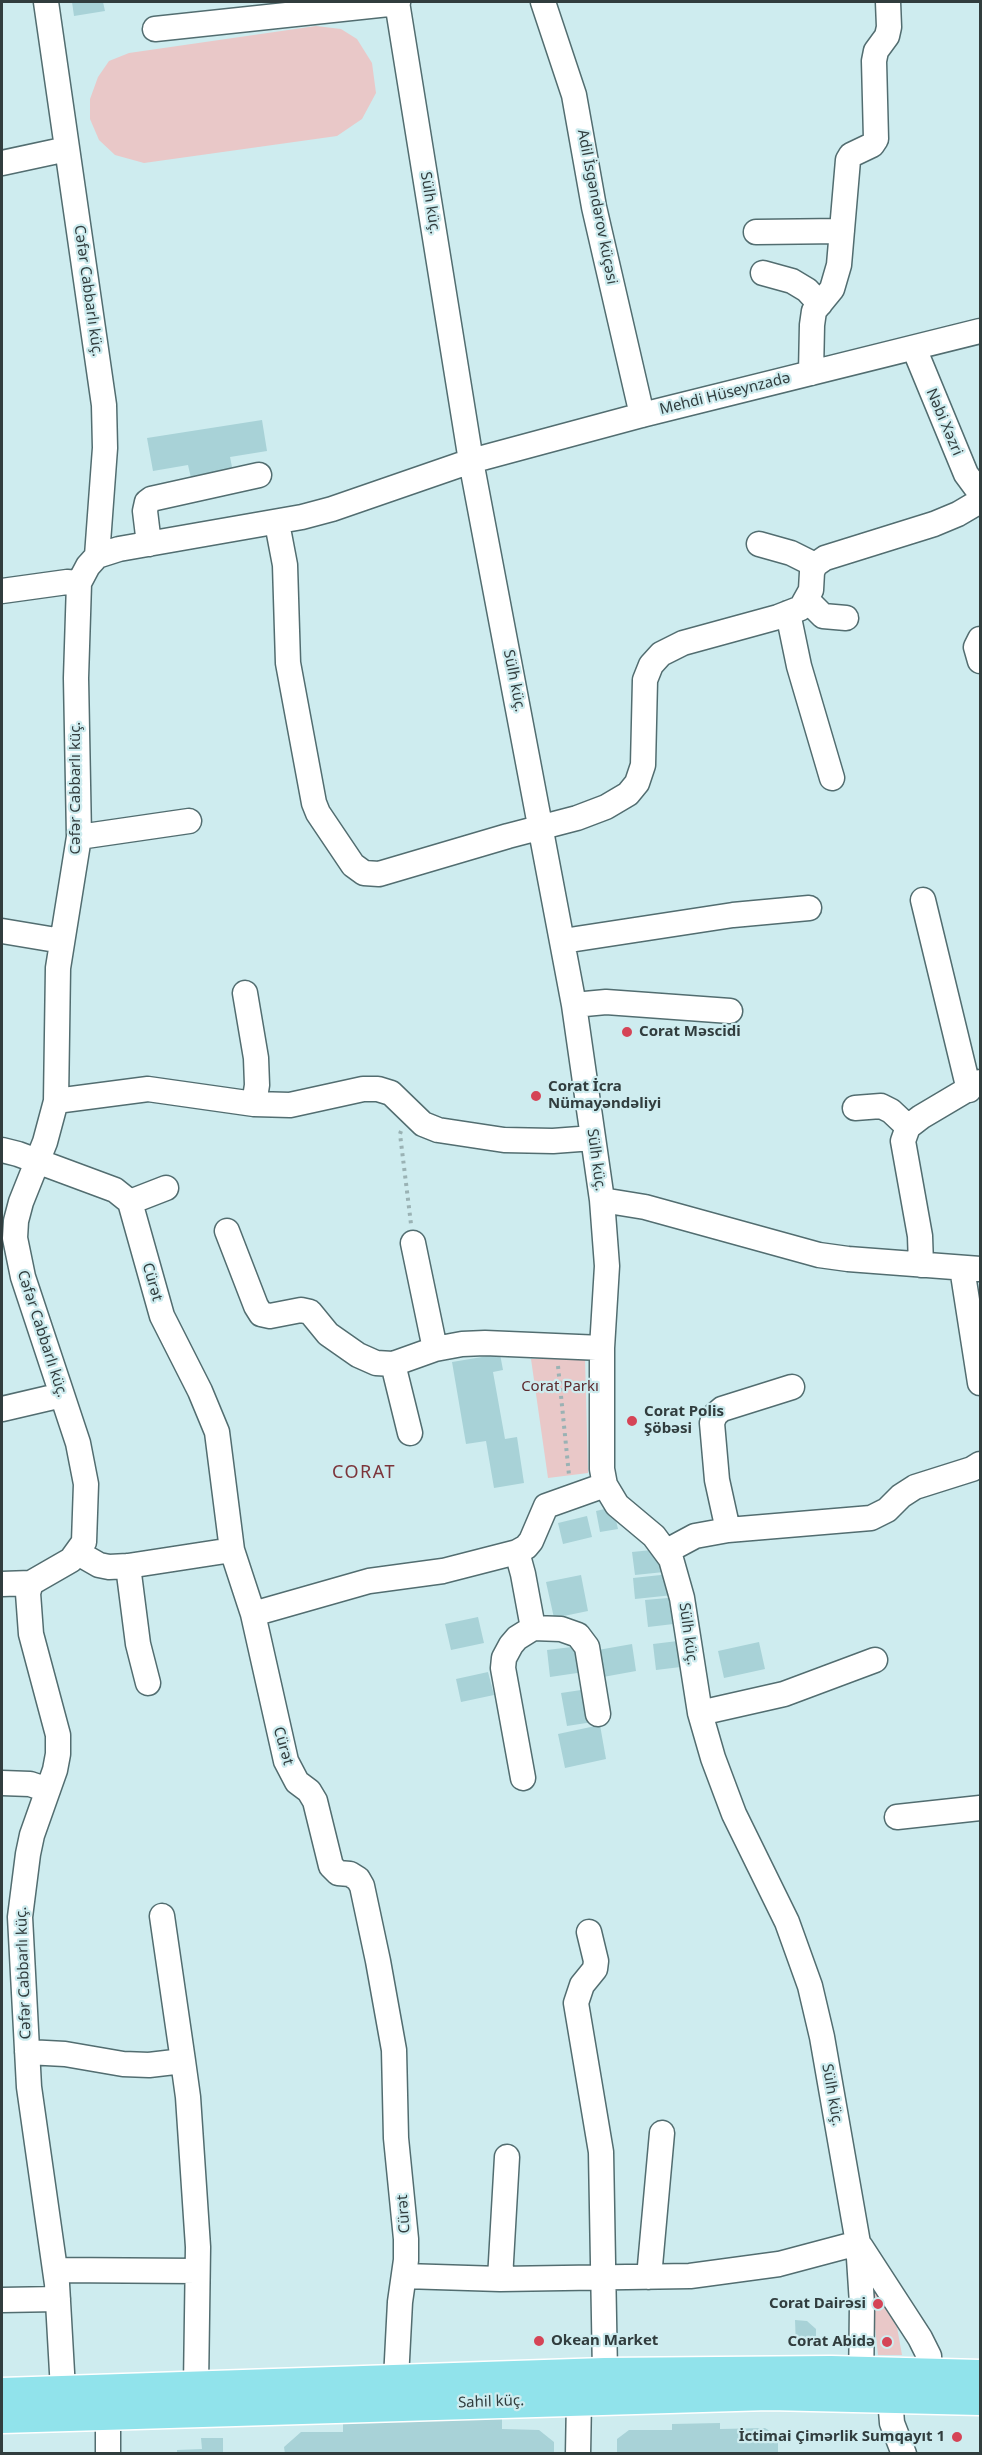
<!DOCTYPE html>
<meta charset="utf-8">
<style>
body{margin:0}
#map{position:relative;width:982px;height:2455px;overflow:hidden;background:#ceecef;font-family:"Noto Sans",sans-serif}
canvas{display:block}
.frame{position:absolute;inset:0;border:3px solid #313d3e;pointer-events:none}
</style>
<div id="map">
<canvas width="982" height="2455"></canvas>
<div class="frame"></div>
</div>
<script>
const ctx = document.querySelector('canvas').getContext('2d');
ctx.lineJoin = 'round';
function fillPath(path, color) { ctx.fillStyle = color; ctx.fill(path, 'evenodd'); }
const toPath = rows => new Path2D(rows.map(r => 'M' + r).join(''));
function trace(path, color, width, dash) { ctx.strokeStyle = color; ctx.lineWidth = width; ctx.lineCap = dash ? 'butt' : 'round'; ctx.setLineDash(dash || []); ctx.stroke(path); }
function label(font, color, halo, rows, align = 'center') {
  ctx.font = font + ' "Noto Sans",sans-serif'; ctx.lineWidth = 4.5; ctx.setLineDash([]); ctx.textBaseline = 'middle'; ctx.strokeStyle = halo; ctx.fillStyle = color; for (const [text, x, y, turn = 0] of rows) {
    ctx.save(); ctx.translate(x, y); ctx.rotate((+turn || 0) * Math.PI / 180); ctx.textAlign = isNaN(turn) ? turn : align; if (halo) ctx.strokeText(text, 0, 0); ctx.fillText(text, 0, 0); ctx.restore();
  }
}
fillPath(toPath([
 [316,26,341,29,357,39,372,63,376,93,362,119,337,136,144,163,115,155,99,140,90,119,90,99,98,77,109,61,129,53],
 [585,1358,588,1473,548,1478,531,1359],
 [870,2281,897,2327,902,2355,878,2355]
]), '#e9c8c8');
fillPath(toPath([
 [72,2,103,2,105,11,74,16],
 [262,420,267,451,230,457,233,472,191,478,188,465,153,471,147,438],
 [500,1354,503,1370,493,1372,505,1439,517,1437,524,1483,494,1488,486,1441,466,1444,452,1362],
 [613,1507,618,1529,600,1532,596,1511],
 [587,1516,592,1537,563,1544,558,1523],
 [662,1549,664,1572,635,1575,632,1552],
 [670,1574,673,1595,635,1599,633,1578],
 [581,1575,588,1611,554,1618,546,1582],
 [679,1597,682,1623,648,1627,645,1600],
 [478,1617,484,1643,451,1650,445,1624],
 [686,1640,689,1666,656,1670,653,1644],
 [759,1642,765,1669,724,1678,718,1651],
 [632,1644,636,1671,603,1677,598,1650],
 [580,1646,584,1672,550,1677,547,1650],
 [488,1672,494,1695,461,1702,456,1679],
 [588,1689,593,1722,567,1726,561,1693],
 [600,1725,606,1759,565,1768,558,1734],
 [795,2320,807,2321,816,2329,816,2337,812,2342,804,2346,796,2346],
 [502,2419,502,2429,539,2430,554,2442,554,2454,285,2454,284,2447,301,2432,343,2432,343,2420],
 [720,2423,720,2429,765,2428,778,2436,778,2454,617,2454,617,2439,629,2430,672,2430,672,2424],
 [201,2438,223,2438,223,2454,177,2454,177,2450,202,2449]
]), '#a8d2d7');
const minor = toPath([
 [46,2,104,405,105,448,97,556,88,566,79,583,76,678,79,837,58,968,56,1101,45,1142,21,1202,16,1221,15,1238,23,1277,78,1443,86,1484,84,1542,71,1560,31,1583,28,1593,31,1634,58,1735,58,1754,55,1770,32,1835,28,1854,20,1917,29,2087,57,2284,63,2390],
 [397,2,471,461,574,1005,602,1200,607,1266,602,1348,602,1469,605,1485,617,1505,654,1536,671,1559,682,1598,700,1713,713,1758,734,1814,787,1922,810,1986,822,2037,858,2243,862,2304,861,2390],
 [543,2,574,95,594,207,642,415],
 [155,29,398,3],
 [2,163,67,149],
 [756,232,842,231],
 [763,273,792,281,807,290,820,304],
 [914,348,966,474,980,493],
 [811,373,812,325,814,311,832,289,839,265,848,160,851,155,872,145,876,139,874,61,876,51,887,36,889,27,888,2],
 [277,523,285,565,288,663,314,803,318,813,353,865,364,873,379,874,508,836,577,818,606,807,628,794,637,783,643,765,645,680,651,665,661,654,683,643,778,617,801,608,811,590,812,572,815,565,825,558,934,524,958,514,980,501],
 [149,544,145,511,147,502,151,499,259,475],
 [759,544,791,553,815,565],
 [97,556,119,549,302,517,332,509,471,461,642,415,980,331],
 [2,591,67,582,79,583],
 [807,600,823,616,846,618],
 [788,613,799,666,832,778],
 [980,639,976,647,980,661],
 [79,837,189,821],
 [923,900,969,1090],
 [2,931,62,941],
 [563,941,733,915,809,908],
 [245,993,256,1058,257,1085,254,1104],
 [574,1005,606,1002,730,1011],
 [56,1101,148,1089,254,1104,290,1105,363,1089,378,1089,391,1093,423,1124,438,1130,504,1140,553,1141,593,1138],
 [855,1108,881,1106,891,1111,908,1127],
 [2,1150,18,1154,115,1190,130,1202,162,1316,200,1391,217,1432,232,1550,253,1614,286,1761,297,1782,309,1791,315,1801,331,1866,338,1873,350,1874,358,1879,362,1886,378,1961,394,2050,396,2138,406,2239,406,2260,400,2302,396,2379],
 [602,1200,645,1207,819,1255,848,1259,980,1269],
 [130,1202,166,1188],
 [227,1231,256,1306,261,1314,270,1316,301,1310,310,1312,328,1334,358,1355,376,1363,393,1364,435,1349,462,1344,485,1343,602,1348],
 [413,1243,435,1349],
 [921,1265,920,1236,903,1141,908,1127,921,1117,980,1082],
 [962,1268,980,1383],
 [393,1364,410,1433],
 [2,1409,62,1395],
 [728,1530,717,1480,712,1423,715,1415,722,1409,792,1387],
 [667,1551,695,1536,728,1530,871,1518,887,1510,901,1496,915,1487,972,1469,980,1464],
 [517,1552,523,1574,533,1628,517,1638,511,1645,504,1658,503,1668,523,1778],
 [78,1553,99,1565,109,1567,128,1566,232,1550],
 [128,1566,138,1644,148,1683],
 [2,1584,31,1583],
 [253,1614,369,1581,443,1571,517,1552,526,1547,531,1541,546,1506,605,1485],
 [533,1628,561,1629,578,1635,587,1647,598,1714],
 [700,1713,784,1694,875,1660],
 [2,1783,30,1784,48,1790],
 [897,1817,980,1808],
 [162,1916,183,2061],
 [589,1932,596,1961,595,1969,582,1985,576,2003,601,2152,605,2373],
 [27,2052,65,2054,123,2064,149,2065,183,2061,188,2097,198,2247,196,2386],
 [861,2247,920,2338,929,2356,931,2391],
 [55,2270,197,2271],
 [404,2276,500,2279,690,2276,779,2264,858,2243],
 [649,2277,662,2133],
 [500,2279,507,2157],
 [2,2300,58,2299],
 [890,2398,892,2423,904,2454],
 [108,2414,108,2454],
 [578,2454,579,2400]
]);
const major = toPath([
 [2,2393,605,2373,831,2371,980,2375],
 [2,2418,769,2395,980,2400]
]);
trace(minor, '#526d70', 27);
trace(major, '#fff', 33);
trace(toPath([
 [401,1131,400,1134,411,1224],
 [558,1366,569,1475]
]), '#9ab2b4', 4, [3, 4.5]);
trace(minor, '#fff', 24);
trace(major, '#91e3eb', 30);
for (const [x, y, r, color] of [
 [627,1032,6,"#d54456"],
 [536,1096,6,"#d54456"],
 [632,1421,6,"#d54456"],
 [878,2304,6,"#d54456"],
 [539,2341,6,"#d54456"],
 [887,2342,6,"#d54456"],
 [957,2437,6,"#d54456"]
]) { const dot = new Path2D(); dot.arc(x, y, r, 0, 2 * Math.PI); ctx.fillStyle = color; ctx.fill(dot); trace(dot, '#ceecef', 2); }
label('15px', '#313d3e', '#ceecef', [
 ["Sülh küç.",430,203,81],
 ["Adil İsgəndərov küçəsi",597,207,79],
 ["Cəfər Cabbarlı küç.",88,291,82],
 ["Mehdi Hüseynzadə",725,394,-14],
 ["Nəbi Xəzri",944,422,67],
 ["Sülh küç.",514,681,79],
 ["Cəfər Cabbarlı küç.",76,788,-90],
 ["Sülh küç.",596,1160,82],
 ["Cürət",152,1282,74],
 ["Cəfər Cabbarlı küç.",42,1334,72],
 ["Sülh küç.",688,1634,82],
 ["Cürət",283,1746,74],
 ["Cəfər Cabbarlı küç.",24,1973,-92],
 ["Sülh küç.",832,2095,80],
 ["Cürət",404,2214,-94],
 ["Sahil küç.",491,2402,-2]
]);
label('bold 15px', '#313d3e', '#ceecef', [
 ["Corat Məscidi",639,1032],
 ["Corat İcra",548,1087],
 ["Nümayəndəliyi",548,1104],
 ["Corat Polis",644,1412],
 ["Şöbəsi",644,1429],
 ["Corat Dairəsi",866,2304,"right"],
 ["Okean Market",551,2341],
 ["Corat Abidə",875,2342,"right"],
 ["İctimai Çimərlik Sumqayıt 1",945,2437,"right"]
], 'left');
label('15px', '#5c292d', '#ceecef', [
 ["Corat Parkı",560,1387]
]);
ctx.letterSpacing = '1.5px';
label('18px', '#7c343a', '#ceecef', [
 ["CORAT",364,1473]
]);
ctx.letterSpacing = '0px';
</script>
